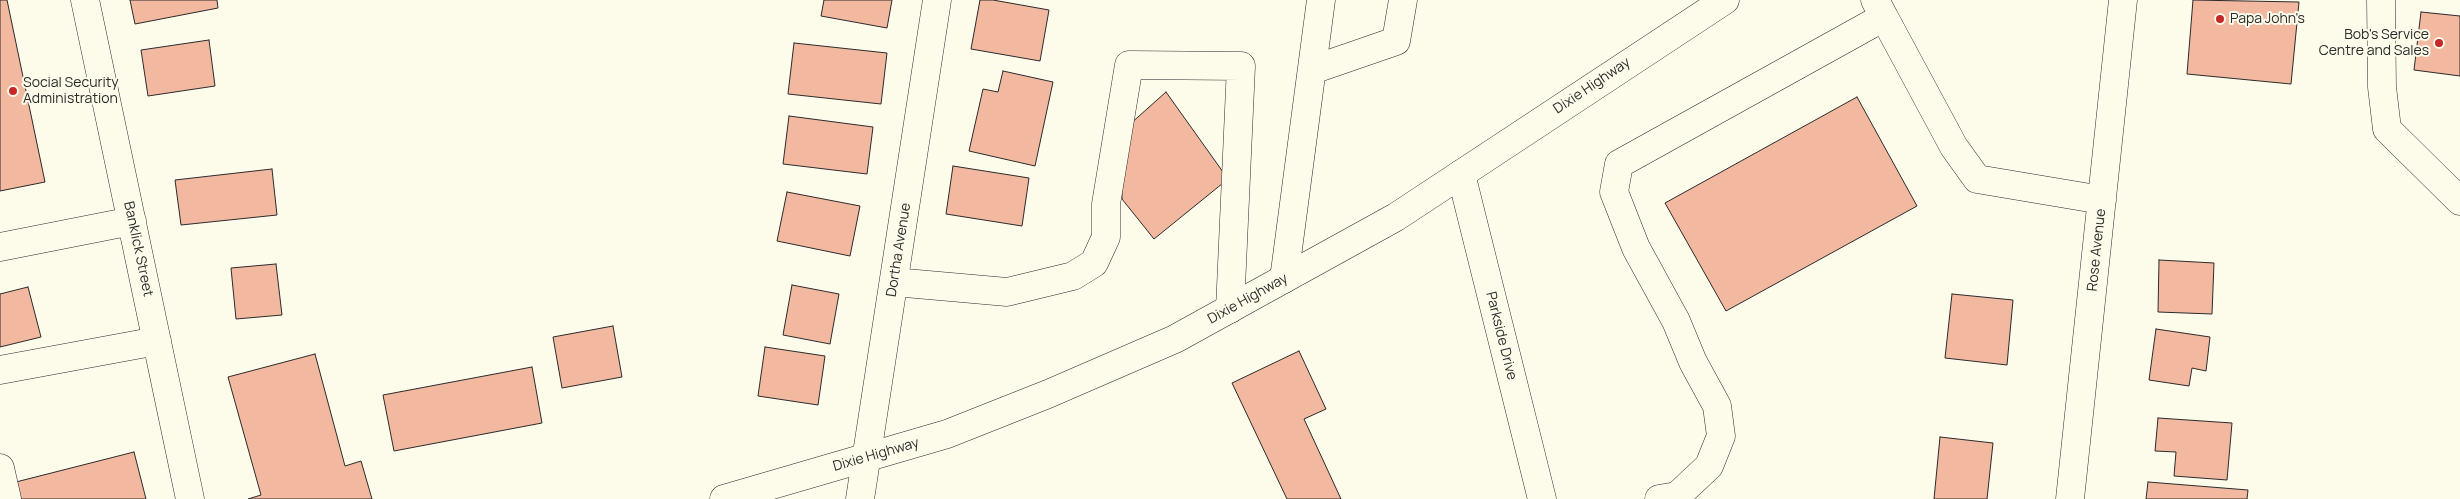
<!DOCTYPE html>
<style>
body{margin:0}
canvas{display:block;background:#fdfbea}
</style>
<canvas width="2460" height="499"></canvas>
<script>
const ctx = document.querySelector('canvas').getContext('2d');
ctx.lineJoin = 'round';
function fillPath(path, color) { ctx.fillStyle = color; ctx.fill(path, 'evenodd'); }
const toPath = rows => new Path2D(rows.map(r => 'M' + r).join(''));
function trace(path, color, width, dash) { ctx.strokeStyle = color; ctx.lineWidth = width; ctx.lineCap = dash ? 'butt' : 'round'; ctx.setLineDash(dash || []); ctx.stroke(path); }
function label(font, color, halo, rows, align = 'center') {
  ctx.font = font + ' Manrope,sans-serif'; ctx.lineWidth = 4; ctx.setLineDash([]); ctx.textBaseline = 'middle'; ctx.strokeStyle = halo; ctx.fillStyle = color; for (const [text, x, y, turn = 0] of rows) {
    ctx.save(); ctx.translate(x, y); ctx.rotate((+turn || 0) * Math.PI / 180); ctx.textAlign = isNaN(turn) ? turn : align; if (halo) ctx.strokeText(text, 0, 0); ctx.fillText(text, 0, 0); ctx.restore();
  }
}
const building = toPath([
 [0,0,7,0,45,182,0,191,0,0],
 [130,0,217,0,218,8,135,24,130,0],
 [824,0,892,0,887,28,821,16,824,0],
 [980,0,993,0,1049,10,1040,61,971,49,980,0],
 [2193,0,2299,2,2291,84,2187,74,2193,0],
 [2421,12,2460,16,2460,76,2414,70,2421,12],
 [209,40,215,86,148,96,141,50,209,40],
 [794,43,887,53,881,104,788,94,794,43],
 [1003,71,1053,82,1035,166,969,151,983,89,998,92,1003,71],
 [1166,92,1228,179,1154,239,1122,199,1120,133,1166,92],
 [1857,97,1917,206,1726,311,1665,203,1857,97],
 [789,116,873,127,867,174,783,164,789,116],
 [953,166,1029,178,1022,226,946,214,953,166],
 [272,169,277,215,181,225,175,180,272,169],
 [787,192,860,206,850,256,777,241,787,192],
 [2159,260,2214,263,2212,314,2158,312,2159,260],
 [276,264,282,315,236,319,231,268,276,264],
 [792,285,839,294,830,344,783,335,792,285],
 [28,287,41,337,0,347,0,294,28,287],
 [1952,294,2013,300,2007,365,1945,358,1952,294],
 [613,326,622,377,562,388,553,337,613,326],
 [2156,329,2210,337,2206,371,2192,368,2189,386,2149,380,2156,329],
 [765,347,825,356,818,405,758,396,765,347],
 [1299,351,1326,409,1304,419,1341,499,1287,499,1232,383,1299,351],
 [315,354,345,466,361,461,372,499,248,499,261,495,228,377,315,354],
 [532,367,542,423,394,451,383,395,532,367],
 [2158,418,2232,423,2227,480,2174,476,2176,452,2155,451,2158,418],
 [1940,437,1993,443,1987,499,1934,499,1940,437],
 [134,452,146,499,16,499,12,483,134,452],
 [2148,482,2248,490,2247,499,2146,499,2148,482]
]);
fillPath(building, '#f2b8a0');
trace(building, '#2b2b2b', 1);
const minor = toPath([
 [85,0,190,499],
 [2381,0,2382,87,2387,129,2460,201],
 [1884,17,1954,147,1977,179,2102,200],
 [1312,70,1396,41,1403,0],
 [1461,174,1542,499],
 [0,247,132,221],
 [1284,279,1321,0],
 [894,282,1007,292,1073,276,1094,263,1106,237,1106,204,1129,65,1241,66,1230,309],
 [0,370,157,341],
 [0,468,7,499],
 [860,499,937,0],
 [1659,499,1677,496,1709,466,1721,436,1717,406,1693,362,1676,321,1636,248,1614,192,1619,164,1884,17,1875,0],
 [2070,499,2123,0]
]);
const major = toPath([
 [724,499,947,434,1048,394,1175,339,1396,217,1725,0]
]);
trace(minor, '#2b2b2b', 29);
trace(major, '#2b2b2b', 29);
trace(minor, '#fdfbea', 28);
trace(major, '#fdfbea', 28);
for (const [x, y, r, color] of [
 [2220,19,5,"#c62828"],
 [2439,43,5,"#c62828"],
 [13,91,5,"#c62828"]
]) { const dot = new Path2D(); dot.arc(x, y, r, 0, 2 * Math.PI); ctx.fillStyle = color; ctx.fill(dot); trace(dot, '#fdfbea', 2); }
label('14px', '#2b2b2b', '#fdfbea', [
 ["Papa John's",2230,19],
 ["Bob's Service",2429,35,"right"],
 ["Centre and Sales",2429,51,"right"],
 ["Social Security",23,83],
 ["Administration",23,99]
], 'left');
label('14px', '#2b2b2b', '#fdfbea', [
 ["Dixie Highway",1592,86,-34],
 ["Banklick Street",138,249,78],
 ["Dortha Avenue",899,250,-81],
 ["Rose Avenue",2097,250,-84],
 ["Dixie Highway",1248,299,-29],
 ["Parkside Drive",1501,336,76],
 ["Dixie Highway",876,455,-16]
]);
</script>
